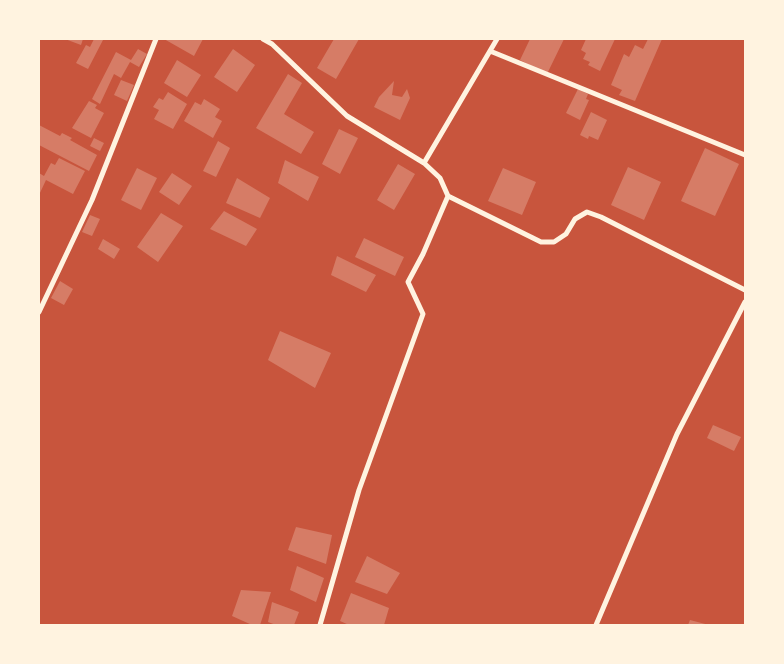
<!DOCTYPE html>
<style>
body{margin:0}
#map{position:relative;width:784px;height:664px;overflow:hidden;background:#c8553d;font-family:"Libre Baskerville",serif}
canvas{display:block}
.frame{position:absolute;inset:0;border:40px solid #fff3e0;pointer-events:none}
</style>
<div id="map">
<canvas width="784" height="664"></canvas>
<div class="frame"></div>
</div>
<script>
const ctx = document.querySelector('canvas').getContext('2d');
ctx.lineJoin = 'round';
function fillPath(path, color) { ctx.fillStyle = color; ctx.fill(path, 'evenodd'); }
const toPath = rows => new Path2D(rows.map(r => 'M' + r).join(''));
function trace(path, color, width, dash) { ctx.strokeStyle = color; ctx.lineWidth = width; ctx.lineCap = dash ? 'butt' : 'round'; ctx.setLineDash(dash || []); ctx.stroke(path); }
fillPath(toPath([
 [65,39,83,39,81,45],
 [94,39,103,40,88,69,76,63,86,45,90,47],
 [164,39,203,39,194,56],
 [334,39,359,39,336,79,317,68],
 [530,39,564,39,547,74,520,60],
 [586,39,615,39,600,71,588,65,590,62,583,59,586,53,581,50],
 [648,39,662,39,635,101,619,95,622,90,611,85,624,54,629,57,635,45,643,49],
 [138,49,147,54,139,67,130,62,121,78,114,74,100,104,92,99,116,52,131,60],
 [233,49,255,65,237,92,214,77],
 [177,60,201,75,187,97,164,83],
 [288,74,302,83,284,114,314,132,301,154,256,128],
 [121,80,134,85,127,101,114,95],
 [394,81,392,95,402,97,407,89,410,98,400,120,374,107,379,97],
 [578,89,588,94,586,99,589,100,580,120,566,113],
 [168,92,187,104,173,129,154,119,159,110,153,107,159,98,163,100],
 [204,99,220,109,215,117,222,121,213,138,184,121,195,102,201,105],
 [89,101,97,105,95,108,104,113,91,138,72,128],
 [591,112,607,120,598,140,589,136,588,139,580,135],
 [39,125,60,136,62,133,72,138,70,140,97,155,89,171,39,145],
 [339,129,358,138,340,174,322,164],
 [94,138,104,143,100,151,90,146],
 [218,141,230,148,216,177,203,171],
 [705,148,739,164,715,216,681,201],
 [59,158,85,171,73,194,46,180,39,195,39,173,44,176,51,163,55,165],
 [285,160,319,177,308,201,278,183],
 [398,164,415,174,394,210,377,200],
 [628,167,661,182,644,220,611,205],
 [137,168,157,178,141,210,121,200],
 [503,168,536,182,522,215,488,201],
 [172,173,192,186,179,205,159,192],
 [237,178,270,198,260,218,226,203],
 [224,211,257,229,246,246,210,229],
 [161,213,183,226,158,262,137,247],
 [90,215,100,219,92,236,82,232],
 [364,238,404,257,395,276,355,257],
 [103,239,120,249,114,259,98,249],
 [337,256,376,275,366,292,331,275],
 [60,281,73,289,64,305,51,298],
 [280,331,331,353,315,388,268,360],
 [713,425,741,437,734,451,707,438],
 [296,527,332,535,326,564,288,550],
 [367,556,400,573,387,594,355,582],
 [297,566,324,578,316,602,290,590],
 [241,590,271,592,260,625,252,625,232,616],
 [351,593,389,608,384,625,349,625,340,621],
 [272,602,299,612,294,625,276,625,268,622],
 [690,620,709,625,688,625]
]), '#d67c66');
trace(toPath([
 [263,39,272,44,347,116,424,163,497,39],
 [490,51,745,155],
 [448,196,541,242,554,242,566,234,575,219,587,212,601,217,745,290],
 [39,312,92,200,156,39],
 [320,625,359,490,423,314,408,282,423,254,448,196,440,178,424,163],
 [596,625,677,434,745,302]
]), '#fff3e0', 5);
</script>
